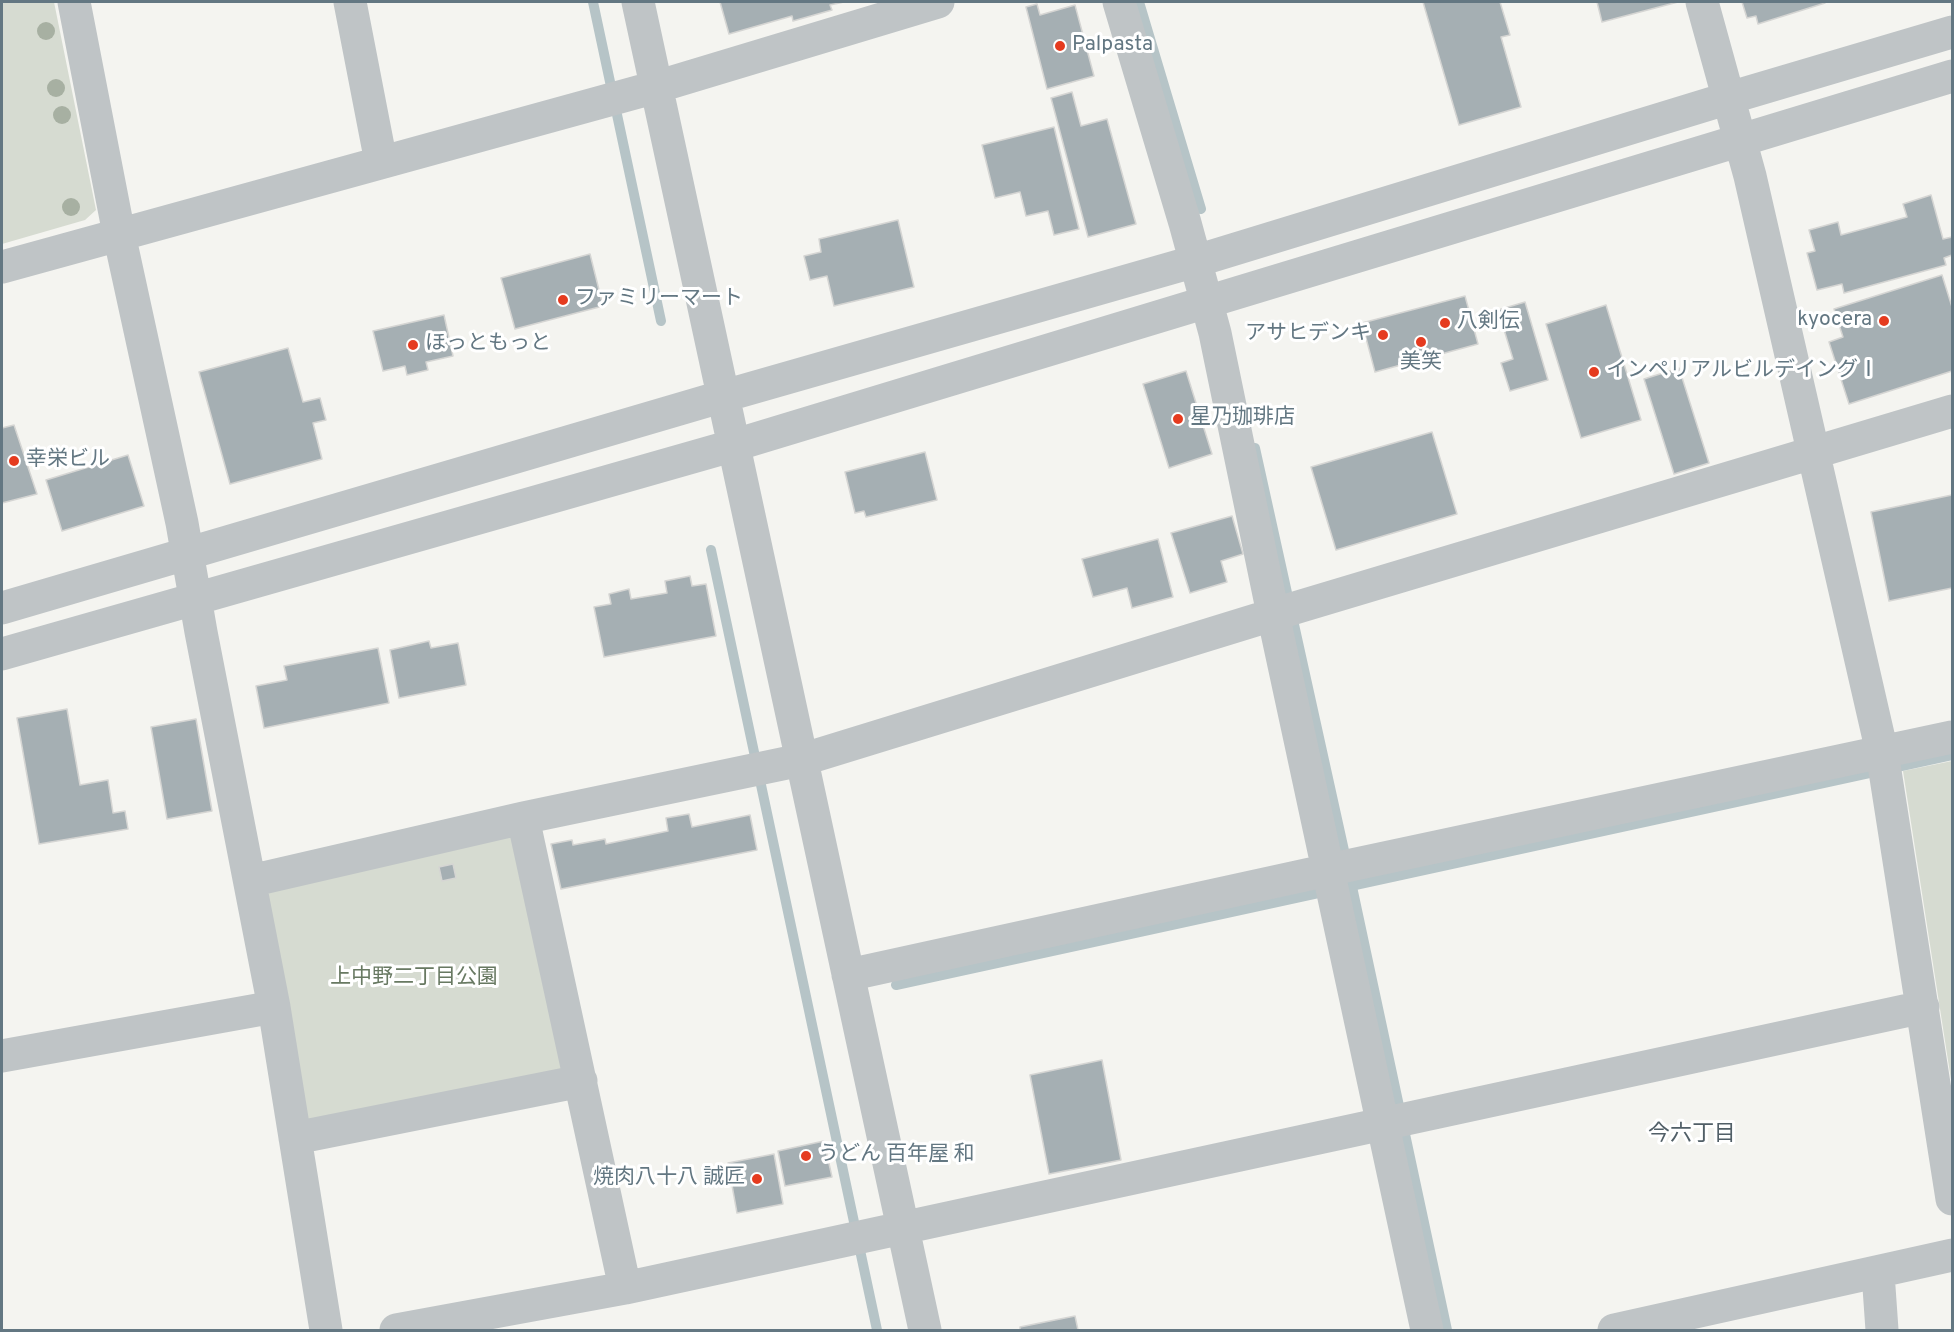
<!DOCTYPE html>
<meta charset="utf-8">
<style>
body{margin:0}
#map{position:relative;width:1954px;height:1332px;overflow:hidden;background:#f4f4f0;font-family:Overpass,sans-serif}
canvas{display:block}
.frame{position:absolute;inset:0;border:3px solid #637782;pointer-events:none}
</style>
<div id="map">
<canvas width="1954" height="1332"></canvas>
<div class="frame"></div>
</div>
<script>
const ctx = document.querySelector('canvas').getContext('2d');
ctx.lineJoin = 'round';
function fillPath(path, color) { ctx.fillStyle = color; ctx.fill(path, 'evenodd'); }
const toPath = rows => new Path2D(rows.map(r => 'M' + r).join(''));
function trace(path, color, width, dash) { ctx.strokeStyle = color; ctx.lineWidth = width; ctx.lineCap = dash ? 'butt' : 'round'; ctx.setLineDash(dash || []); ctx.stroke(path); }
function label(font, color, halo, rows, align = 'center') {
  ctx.font = font + ' Overpass,"Noto Sans JP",sans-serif'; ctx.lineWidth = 6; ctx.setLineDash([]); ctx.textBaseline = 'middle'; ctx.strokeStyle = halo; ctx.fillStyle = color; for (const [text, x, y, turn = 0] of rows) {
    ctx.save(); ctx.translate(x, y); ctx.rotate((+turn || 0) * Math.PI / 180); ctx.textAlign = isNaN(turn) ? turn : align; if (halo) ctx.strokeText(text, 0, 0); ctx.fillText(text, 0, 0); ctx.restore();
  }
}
fillPath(toPath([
 [2,2,54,2,96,210,85,220,2,244],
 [1952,761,1952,1086,1903,771],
 [517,832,566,1072,308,1123,259,889]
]), '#d6dbd1');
trace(toPath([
 [593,2,661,321],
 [1139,2,1201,209],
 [1255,448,1347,864],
 [711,550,877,1330],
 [1351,882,1447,1330],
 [896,985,1952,755]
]), '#b6c4c7', 10);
const building = toPath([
 [720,2,844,2,830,5,832,10,793,21,792,16,729,34,720,2],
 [1423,2,1500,2,1510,35,1501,37,1521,107,1459,125,1423,2],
 [1597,2,1678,2,1602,22,1597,2],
 [1742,2,1825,2,1825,3,1758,24,1756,16,1747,18,1742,2],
 [1037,4,1040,15,1075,5,1094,76,1047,89,1026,7,1037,4],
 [1072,92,1081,126,1107,119,1136,224,1088,237,1051,98,1072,92],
 [1054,127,1079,229,1054,235,1048,211,1026,216,1020,192,995,198,982,145,1054,127],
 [1931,195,1943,239,1952,237,1952,255,1944,258,1946,265,1844,293,1842,284,1817,290,1807,253,1815,251,1809,230,1838,222,1841,235,1907,217,1903,204,1931,195],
 [898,220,914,287,834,306,827,276,810,280,804,256,821,252,819,239,898,220],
 [590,254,603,306,515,329,501,278,590,254],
 [1942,275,1952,307,1952,371,1849,404,1829,342,1843,337,1834,309,1942,275],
 [1465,296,1478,344,1375,372,1362,323,1465,296],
 [1525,302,1548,380,1510,391,1501,363,1513,359,1498,310,1525,302],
 [1606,305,1641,420,1581,438,1546,324,1606,305],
 [444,315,453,356,426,362,428,370,407,375,405,366,383,371,373,331,444,315],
 [288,348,303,402,320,398,326,420,313,423,322,459,230,484,199,372,288,348],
 [1679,368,1709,463,1674,474,1644,379,1679,368],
 [1186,371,1212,454,1169,468,1143,384,1186,371],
 [14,425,37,494,2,503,2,428,14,425],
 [1432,432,1457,514,1336,550,1311,467,1432,432],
 [925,452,937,500,866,517,864,511,855,513,845,472,925,452],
 [128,455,144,506,62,531,46,480,128,455],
 [1952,495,1952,588,1889,601,1871,512,1952,495],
 [1232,516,1243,554,1221,561,1227,582,1190,593,1171,533,1232,516],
 [1158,539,1173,597,1132,608,1127,588,1093,597,1082,559,1158,539],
 [690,576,692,586,706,584,716,636,604,657,594,607,611,604,609,594,629,589,631,599,667,593,665,581,690,576],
 [429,641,431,648,458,643,466,685,399,698,390,650,429,641],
 [378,648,389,703,264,728,256,686,287,680,284,666,378,648],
 [67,709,80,785,108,780,113,813,125,811,128,829,39,844,17,718,67,709],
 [196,719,212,811,167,819,151,727,196,719],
 [689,814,692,827,750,815,757,850,561,889,551,844,572,840,573,845,605,839,606,844,668,831,666,818,689,814],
 [453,864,456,878,442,881,439,867,453,864],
 [1102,1060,1121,1160,1049,1174,1030,1075,1102,1060],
 [824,1141,832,1177,785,1186,778,1151,824,1141],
 [774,1154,783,1204,737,1213,728,1163,774,1154],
 [1075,1316,1078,1330,1020,1330,1020,1327,1075,1316]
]);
fillPath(building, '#a5afb3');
trace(building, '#d5d5d3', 1.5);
trace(toPath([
 [74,2,119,234,182,523,201,632,274,1007,326,1330],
 [350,2,381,162],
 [638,2,925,1330],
 [1119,2,1185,223,1215,333,1273,614,1427,1330],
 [1702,2,1750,176,1882,752,1952,1199],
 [2,267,656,87,938,2],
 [2,608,724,396,1196,261,1729,98,1952,32],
 [2,654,735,445,1952,76],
 [523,818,625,1288],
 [250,881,523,818,801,760,1298,607,1952,411],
 [848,975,1351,865,1952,737],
 [2,1056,274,1007],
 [295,1138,581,1081],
 [1878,1273,1882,1330],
 [396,1330,625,1288,1923,1007],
 [1614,1330,1952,1255]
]), '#bfc4c6', 33);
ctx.fillStyle = '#a7b0a2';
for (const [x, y] of [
 [46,31],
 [56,88],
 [62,115],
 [71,207]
]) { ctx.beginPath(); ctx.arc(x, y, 9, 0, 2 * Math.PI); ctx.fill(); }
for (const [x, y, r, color] of [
 [1060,46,6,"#e53b1f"],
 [563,300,6,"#e53b1f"],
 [1884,321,6,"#e53b1f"],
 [1445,323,6,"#e53b1f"],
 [1383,335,6,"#e53b1f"],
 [1421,342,6,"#e53b1f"],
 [413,345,6,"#e53b1f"],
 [1594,372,6,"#e53b1f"],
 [1178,419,6,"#e53b1f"],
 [14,461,6,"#e53b1f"],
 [806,1156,6,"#e53b1f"],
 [757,1179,6,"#e53b1f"]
]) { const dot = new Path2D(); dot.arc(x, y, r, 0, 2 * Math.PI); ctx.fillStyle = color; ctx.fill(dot); trace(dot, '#fff', 2); }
label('21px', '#637782', '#fff', [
 ["Palpasta",1072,46],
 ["ファミリーマート",575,300],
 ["kyocera",1872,321,"right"],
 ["八剣伝",1457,323],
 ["アサヒデンキ",1371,335,"right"],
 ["ほっともっと",425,345],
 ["美笑",1421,364,"center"],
 ["インペリアルビルデイングⅠ",1606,372],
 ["星乃珈琲店",1190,419],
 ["幸栄ビル",26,461],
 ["うどん 百年屋 和",818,1156],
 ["焼肉八十八 誠匠",745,1179,"right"]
], 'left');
label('21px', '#687962', '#fff', [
 ["上中野二丁目公園",414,979]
]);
label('22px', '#515f67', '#fff', [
 ["今六丁目",1692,1136]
]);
</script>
